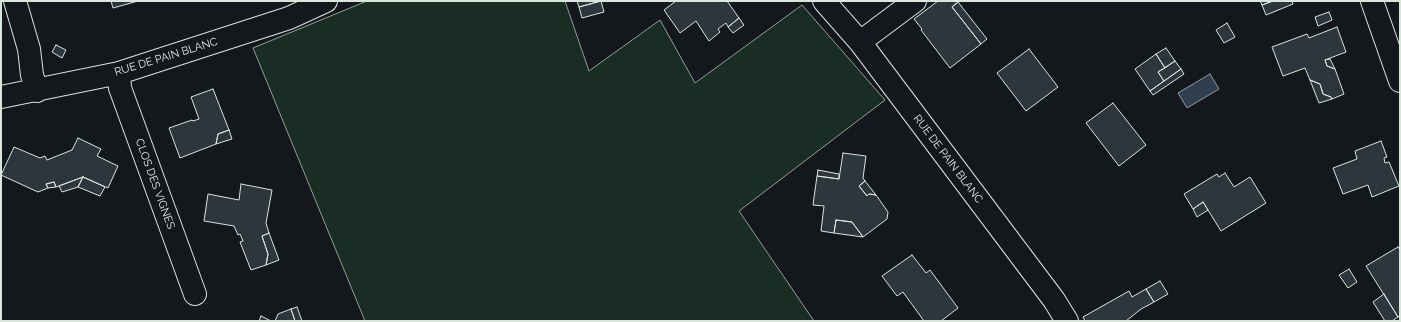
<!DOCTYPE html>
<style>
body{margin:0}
#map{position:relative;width:1401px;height:322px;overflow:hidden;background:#14181c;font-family:Raleway,sans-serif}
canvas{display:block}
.frame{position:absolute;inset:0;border:2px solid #d8e6dc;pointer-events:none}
</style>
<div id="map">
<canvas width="1401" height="322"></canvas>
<div class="frame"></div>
</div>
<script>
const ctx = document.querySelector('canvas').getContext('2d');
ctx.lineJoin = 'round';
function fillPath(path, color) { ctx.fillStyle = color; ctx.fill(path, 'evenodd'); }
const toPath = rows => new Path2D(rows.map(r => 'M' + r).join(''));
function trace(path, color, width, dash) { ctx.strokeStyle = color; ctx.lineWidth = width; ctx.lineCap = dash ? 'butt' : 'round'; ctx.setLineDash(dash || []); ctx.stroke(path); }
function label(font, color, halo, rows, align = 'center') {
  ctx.font = font + ' Raleway,sans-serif'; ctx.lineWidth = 3; ctx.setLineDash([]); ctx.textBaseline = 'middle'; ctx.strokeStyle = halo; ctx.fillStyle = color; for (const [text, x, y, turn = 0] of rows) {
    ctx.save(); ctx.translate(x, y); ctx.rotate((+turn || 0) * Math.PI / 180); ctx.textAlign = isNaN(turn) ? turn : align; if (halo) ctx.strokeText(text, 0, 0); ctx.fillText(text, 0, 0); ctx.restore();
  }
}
const green = toPath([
 [367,1,565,1,589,71,660,20,695,83,802,5,885,100,739,211,814,321,365,321,253,48,367,1]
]);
fillPath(green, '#1a2d24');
trace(green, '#939e99', 1);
const water = toPath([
 [1210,74,1219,89,1187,108,1178,93,1210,74]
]);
fillPath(water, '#2f3f4d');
trace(water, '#939e99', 1);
const building = toPath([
 [111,1,138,1,113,8,111,1],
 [577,1,601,1,579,7,577,1],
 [601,1,604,12,582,18,579,7,601,1],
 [676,1,727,1,739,18,728,27,726,23,718,29,720,32,709,41,696,21,680,33,664,10,676,1],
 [938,1,957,1,958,2,952,7,981,44,950,68,921,30,922,29,914,19,938,1],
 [1260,1,1273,1,1262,5,1260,1],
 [1273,1,1292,1,1293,4,1266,15,1262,5,1273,1],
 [958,2,987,39,981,44,952,7,958,2],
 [1329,12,1332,20,1318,26,1315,17,1329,12],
 [739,18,744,25,733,33,728,27,739,18],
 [1227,23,1235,37,1224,43,1216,30,1227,23],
 [1337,27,1346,52,1325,60,1327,66,1335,69,1344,94,1332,99,1331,97,1323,94,1320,84,1310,80,1305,68,1283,76,1272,47,1307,34,1309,38,1337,27],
 [56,45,66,50,62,58,52,52,56,45],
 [1166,48,1175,61,1165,68,1156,54,1166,48],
 [1029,49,1058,87,1026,111,997,73,1029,49],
 [1156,54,1165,68,1158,72,1164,81,1150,91,1135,69,1156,54],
 [1330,59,1335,69,1327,66,1325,60,1330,59],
 [1175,61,1181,69,1164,81,1158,72,1175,61],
 [1181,69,1184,74,1153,95,1150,91,1181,69],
 [1310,80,1320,84,1323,94,1331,97,1332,99,1319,103,1310,80],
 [213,89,229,130,218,134,216,144,180,158,169,128,192,120,193,121,199,119,191,97,213,89],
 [1113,103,1146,145,1119,166,1086,123,1113,103],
 [229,130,232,139,216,144,218,134,229,130],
 [78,138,101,149,97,156,118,166,108,188,83,177,56,187,54,182,46,184,48,188,38,192,1,175,14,147,40,158,45,156,47,160,72,150,78,138],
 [1381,141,1387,157,1384,158,1385,163,1389,162,1399,186,1372,197,1368,185,1343,194,1333,168,1357,159,1355,151,1381,141],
 [843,153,866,156,863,178,865,181,859,186,867,196,869,194,876,195,888,212,887,219,863,237,852,222,836,220,834,233,821,231,824,206,813,205,817,176,839,179,843,153],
 [818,170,839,174,839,179,817,176,818,170],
 [1225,173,1234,187,1250,177,1266,203,1221,231,1203,202,1193,209,1184,194,1217,174,1219,177,1225,173],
 [83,177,105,187,100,196,78,187,83,177],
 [83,177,78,187,62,192,59,186,83,177],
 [865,181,876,195,869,194,867,196,859,186,865,181],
 [54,182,56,187,48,188,46,184,54,182],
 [241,184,272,190,266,223,269,233,262,236,268,254,266,265,251,270,240,242,243,241,240,234,238,235,234,226,204,221,208,194,239,200,241,184],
 [1203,202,1208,210,1197,217,1193,209,1203,202],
 [836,220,852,222,863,237,834,233,836,220],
 [269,233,279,260,266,265,268,254,262,236,269,233],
 [1398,247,1400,250,1400,316,1398,317,1366,266,1398,247],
 [912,255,926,273,930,270,958,308,941,321,924,321,903,292,897,296,882,276,912,255],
 [1349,269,1357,282,1348,288,1339,275,1349,269],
 [1160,281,1168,294,1154,302,1146,289,1160,281],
 [1146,289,1154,302,1141,309,1126,321,1085,321,1083,317,1129,291,1132,297,1146,289],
 [1384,294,1398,317,1392,321,1385,321,1373,302,1384,294],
 [297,307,302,321,295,321,291,309,297,307],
 [291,309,295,321,275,321,278,314,291,309],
 [261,316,271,321,259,321,261,316]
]);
fillPath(building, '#2c363c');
trace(building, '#d8e6dc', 1);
const minor = toPath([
 [15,1,29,49,32,75,37,91],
 [824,1,860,42,1054,300,1067,321],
 [1372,1,1400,81],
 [860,42,915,1],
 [119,73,120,88,195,294],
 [1,97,119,73,289,18,326,1]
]);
trace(minor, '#d8e6dc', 24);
trace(minor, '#14181c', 22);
label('11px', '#d8e6dc', '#14181c', [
 ["RUE DE PAIN BLANC",166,57,-17],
 ["RUE DE PAIN BLANC",948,159,53],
 ["CLOS DES VIGNES",155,184,70]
]);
</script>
